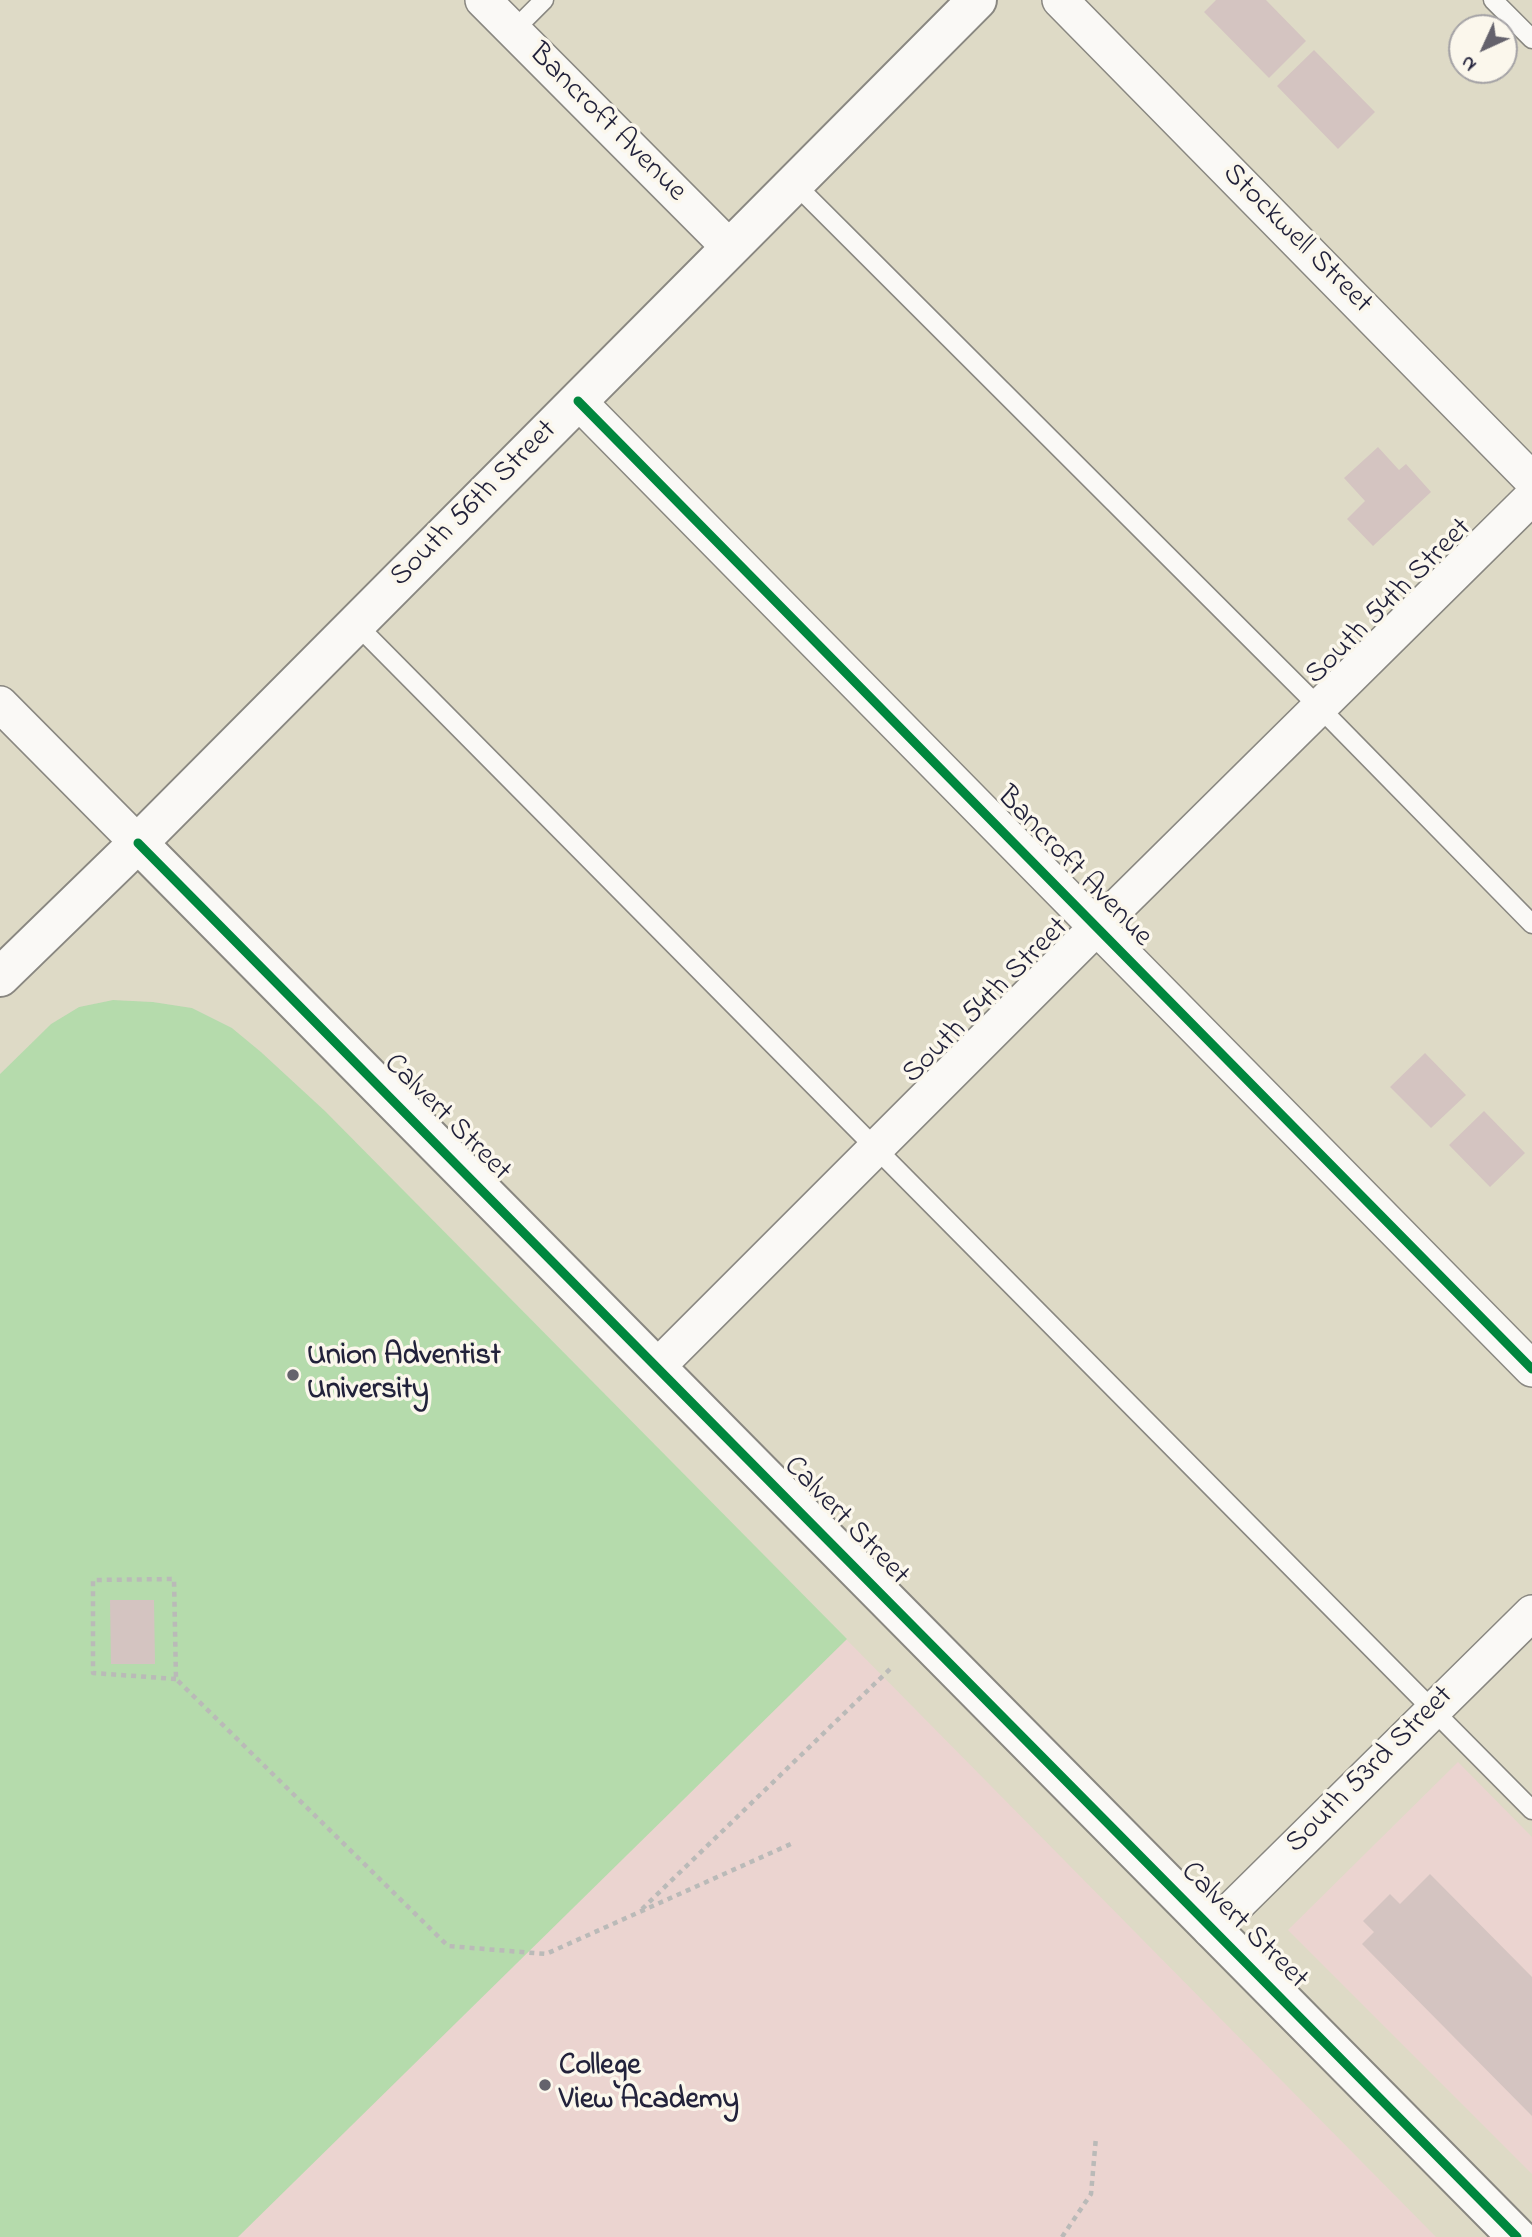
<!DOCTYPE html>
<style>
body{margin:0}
#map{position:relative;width:1532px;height:2237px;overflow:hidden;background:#dedac6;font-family:"Indie Flower",sans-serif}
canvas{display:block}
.north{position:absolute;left:1448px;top:14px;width:70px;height:70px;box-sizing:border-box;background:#fbf7ec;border:2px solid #a4a2a5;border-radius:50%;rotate:225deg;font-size:19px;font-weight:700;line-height:28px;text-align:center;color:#22223b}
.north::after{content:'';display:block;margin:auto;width:24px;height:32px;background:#64626c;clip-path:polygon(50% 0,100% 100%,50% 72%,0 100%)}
</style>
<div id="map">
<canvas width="1532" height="2237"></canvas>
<div class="north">N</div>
</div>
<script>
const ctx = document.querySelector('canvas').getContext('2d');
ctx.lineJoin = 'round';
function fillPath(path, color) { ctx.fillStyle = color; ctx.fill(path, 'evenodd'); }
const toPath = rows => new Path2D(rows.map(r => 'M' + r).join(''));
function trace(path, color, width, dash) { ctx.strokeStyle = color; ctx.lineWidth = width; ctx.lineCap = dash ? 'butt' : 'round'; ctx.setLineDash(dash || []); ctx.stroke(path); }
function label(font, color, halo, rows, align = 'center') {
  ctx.font = font + ' "Indie Flower",sans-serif'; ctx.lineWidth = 7; ctx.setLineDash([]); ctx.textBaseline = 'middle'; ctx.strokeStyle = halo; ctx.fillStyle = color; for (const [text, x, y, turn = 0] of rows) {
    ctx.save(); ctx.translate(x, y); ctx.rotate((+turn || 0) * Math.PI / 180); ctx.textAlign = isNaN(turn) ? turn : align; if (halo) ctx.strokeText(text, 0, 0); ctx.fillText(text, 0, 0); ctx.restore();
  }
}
fillPath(toPath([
 [113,1000,153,1002,192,1008,232,1028,261,1052,325,1111,1436,2237,0,2237,0,1074,51,1024,79,1007],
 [1458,1762,1532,1837,1532,2174,1288,1930]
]), '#ebd4d0');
fillPath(toPath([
 [113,1000,153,1002,192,1008,232,1028,261,1052,325,1111,847,1639,238,2237,0,2237,0,1074,51,1024,79,1007]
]), '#b5dbac');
fillPath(toPath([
 [1216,0,1266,0,1306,41,1269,78,1204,12],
 [1314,50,1375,112,1338,149,1277,86],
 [1378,447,1399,470,1406,464,1431,492,1373,546,1347,519,1365,501,1344,478],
 [1425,1053,1466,1095,1431,1128,1390,1087],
 [1484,1111,1525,1153,1490,1187,1449,1145],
 [110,1600,154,1600,155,1664,111,1664],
 [1430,1874,1532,1977,1532,2116,1362,1944,1374,1932,1363,1921,1390,1894,1400,1904]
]), '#d4c4c1');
const service = toPath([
 [1493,0,1532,39],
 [513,31,544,0],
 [794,183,1319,707,1532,924],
 [356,624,1532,1810]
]);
const minor = toPath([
 [483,0,729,247],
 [1060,0,1532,480],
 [578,401,1532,1369],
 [0,704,138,843],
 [658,1366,1097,927,1532,497],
 [1211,1930,1532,1613]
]);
const tertiary = toPath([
 [138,843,1517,2237]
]);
const secondary = toPath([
 [0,977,138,843,977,0]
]);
trace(service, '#898781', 21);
trace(minor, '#898781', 38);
trace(tertiary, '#898781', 42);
trace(secondary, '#898781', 42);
trace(toPath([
 [176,1679,93,1673,93,1580,174,1579,176,1679,448,1946,546,1954,793,1843],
 [642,1909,890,1669],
 [1062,2237,1091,2194,1096,2137]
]), '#babab8', 4.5, [5, 5]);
trace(service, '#faf9f6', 18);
trace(minor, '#faf9f6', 35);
trace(tertiary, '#faf9f6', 38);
trace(secondary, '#faf9f6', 38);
trace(toPath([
 [578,401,1532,1369],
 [138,843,1517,2237]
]), '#00873e', 9);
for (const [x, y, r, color] of [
 [293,1375,7,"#64626c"],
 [545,2085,7,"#64626c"]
]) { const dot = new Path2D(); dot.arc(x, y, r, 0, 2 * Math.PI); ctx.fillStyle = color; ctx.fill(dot); trace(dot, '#fbf7ec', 2.5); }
label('30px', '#22223b', '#fbf7ec', [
 ["Bancroft Avenue",606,124,45],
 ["Stockwell Street",1296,240,45],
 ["South 56th Street",475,505,-45],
 ["South 54th Street",1390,603,-45],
 ["Bancroft Avenue",1073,868,46],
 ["South 54th Street",987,1002,-45],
 ["Calvert Street",446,1119,45],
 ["Calvert Street",845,1522,46],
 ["South 53rd Street",1371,1771,-45],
 ["Calvert Street",1243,1927,45]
]);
label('bold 30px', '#22223b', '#fbf7ec', [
 ["Union Adventist",307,1358],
 ["University",307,1392],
 ["College",559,2068],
 ["View Academy",559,2102]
], 'left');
</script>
